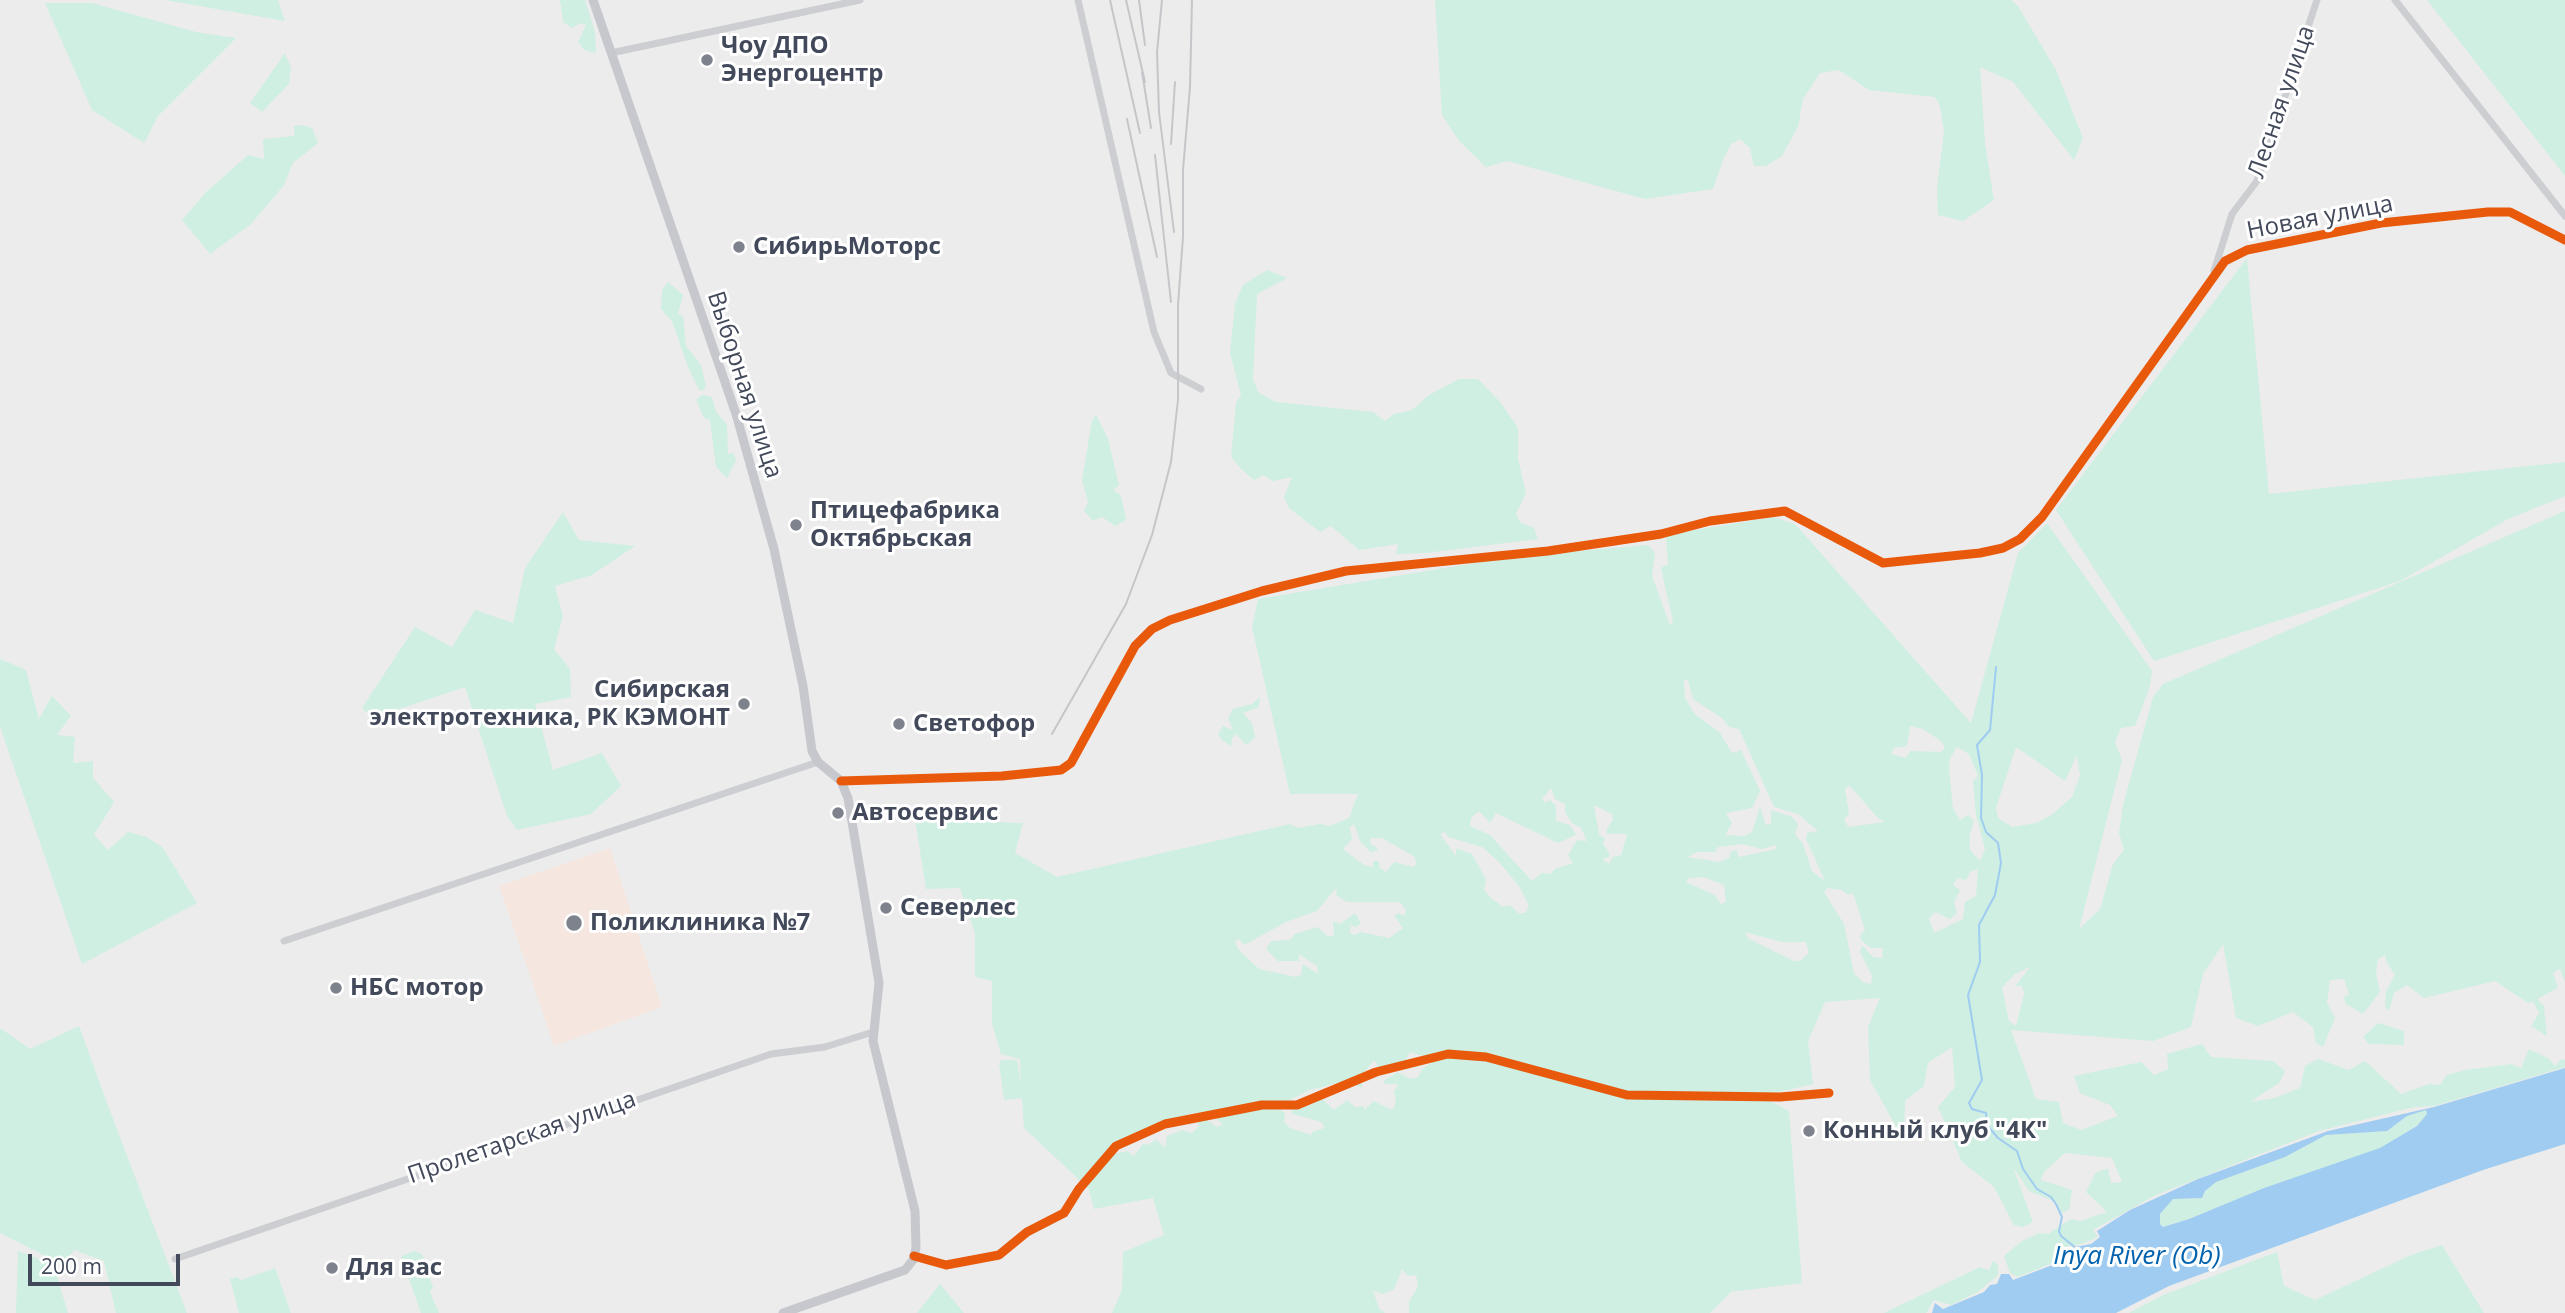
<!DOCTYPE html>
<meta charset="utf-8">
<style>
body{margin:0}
#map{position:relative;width:2565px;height:1313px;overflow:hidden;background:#edecec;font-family:"Open Sans",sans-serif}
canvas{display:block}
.scale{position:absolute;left:28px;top:1254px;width:152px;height:32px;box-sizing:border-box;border:4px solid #42495a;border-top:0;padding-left:9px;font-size:21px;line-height:24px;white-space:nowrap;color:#42495a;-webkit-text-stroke:5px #fff;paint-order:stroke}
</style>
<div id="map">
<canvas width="2565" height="1313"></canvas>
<div class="scale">200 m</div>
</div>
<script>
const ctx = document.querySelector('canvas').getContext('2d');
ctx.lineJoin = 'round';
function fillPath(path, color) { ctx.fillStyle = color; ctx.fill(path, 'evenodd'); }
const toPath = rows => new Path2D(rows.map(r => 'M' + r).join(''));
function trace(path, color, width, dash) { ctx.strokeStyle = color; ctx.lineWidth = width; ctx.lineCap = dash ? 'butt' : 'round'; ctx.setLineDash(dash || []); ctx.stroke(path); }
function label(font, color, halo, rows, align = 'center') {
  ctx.font = font + ' "Open Sans",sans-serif'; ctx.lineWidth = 6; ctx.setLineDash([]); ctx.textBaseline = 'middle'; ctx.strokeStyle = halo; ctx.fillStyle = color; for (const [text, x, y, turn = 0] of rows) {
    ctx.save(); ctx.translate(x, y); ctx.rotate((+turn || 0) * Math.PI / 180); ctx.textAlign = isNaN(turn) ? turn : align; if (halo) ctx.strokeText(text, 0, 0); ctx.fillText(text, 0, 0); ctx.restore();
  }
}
fillPath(toPath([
 [610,848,662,1007,554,1046,499,886]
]), '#f5e7e0');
fillPath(toPath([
 [165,0,278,0,285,21],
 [560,0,585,0,595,32,596,53,584,50,578,42,586,25,581,23,572,28,563,22],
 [1435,0,2011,0,2018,6,2056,70,2083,138,2074,160,2013,82,1980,67,1985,143,1994,200,1963,221,1938,215,1937,188,1944,131,1940,106,1935,97,1869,90,1839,70,1820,73,1803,99,1798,127,1782,156,1766,166,1754,166,1750,148,1740,139,1731,144,1723,160,1713,189,1645,199,1507,161,1486,167,1459,141,1442,115],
 [2427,0,2565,0,2565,176],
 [45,3,92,3,196,32,236,38,158,116,144,143,92,110],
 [285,53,291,68,289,84,262,112,250,103],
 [302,125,312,128,318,143,293,163,284,185,251,224,210,254,182,220,206,192,248,155,264,159,263,139,294,136,294,126],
 [2247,258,2269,494,2565,462,2565,496,2508,519,2400,581,2154,661,2056,510],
 [1267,270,1287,278,1257,294,1253,380,1259,393,1276,402,1373,412,1385,421,1394,414,1412,410,1429,395,1459,379,1478,379,1501,403,1518,428,1518,459,1526,493,1516,514,1520,522,1534,528,1538,539,1426,553,1396,554,1398,544,1359,550,1331,526,1320,532,1289,508,1284,497,1292,477,1273,481,1263,475,1254,480,1241,469,1231,457,1236,403,1241,395,1230,353,1235,304,1243,285],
 [668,282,683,295,678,314,683,316,686,346,701,365,706,386,703,391,699,390,688,367,672,321,661,309,662,290],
 [702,395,712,397,716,412,727,425,728,454,734,453,736,461,727,478,716,467,710,420,704,418,696,400],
 [1096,415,1108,439,1119,485,1113,490,1121,495,1126,520,1115,526,1102,517,1093,521,1084,511,1088,502,1082,480,1092,420],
 [2565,511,2565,982,2560,969,2553,973,2558,988,2537,999,2544,1006,2547,1036,2531,1026,2539,1013,2533,1001,2528,1003,2495,981,2424,998,2407,985,2394,993,2389,1011,2385,1006,2386,991,2395,975,2387,963,2385,955,2378,959,2376,973,2380,992,2363,1014,2346,1004,2344,997,2349,994,2344,979,2330,980,2327,1003,2335,1018,2323,1047,2316,1043,2313,1027,2293,1012,2258,1026,2236,1018,2223,944,2203,974,2191,1027,2153,1041,2011,1030,2036,1099,2059,1102,2063,1123,2081,1130,2118,1116,2110,1105,2080,1093,2074,1076,2141,1062,2154,1075,2168,1069,2167,1054,2202,1044,2211,1057,2273,1061,2285,1071,2279,1083,2250,1102,2275,1098,2300,1088,2305,1066,2318,1059,2349,1070,2365,1061,2401,1094,2429,1084,2440,1085,2447,1075,2465,1070,2512,1064,2521,1068,2529,1049,2548,1058,2555,1066,2561,1059,2565,1060,2565,1067,2434,1106,2414,1107,2319,1131,2255,1156,2154,1196,2093,1230,2098,1237,2082,1244,2065,1247,2053,1263,2017,1277,2010,1273,2004,1256,2022,1241,2039,1233,2048,1234,2071,1219,2080,1221,2107,1212,2086,1192,2095,1173,2108,1168,2111,1183,2122,1182,2112,1158,2065,1153,2044,1172,2041,1180,2072,1190,2069,1210,2061,1213,2056,1202,2029,1191,2013,1167,2033,1222,2023,1227,2014,1225,1994,1187,1962,1162,1938,1107,1955,1087,1952,1047,1928,1063,1924,1086,1905,1101,1904,1141,1870,1080,1868,1027,1880,998,1825,1002,1808,1041,1813,1084,1761,1096,1789,1111,1802,1283,1731,1292,1710,1313,1409,1313,1409,1302,1418,1286,1416,1275,1408,1276,1402,1269,1394,1289,1383,1294,1373,1291,1379,1308,1385,1313,1112,1313,1122,1290,1123,1252,1164,1235,1153,1198,1094,1209,1089,1189,1024,1128,1022,1098,1004,1100,999,1063,1002,1060,1017,1060,1021,1084,1020,1059,1001,1054,992,1024,992,981,975,977,975,933,960,888,926,889,915,819,1023,823,1015,853,1057,877,1290,824,1298,828,1320,824,1330,826,1349,818,1358,794,1290,794,1252,627,1258,599,1511,557,1648,545,1655,553,1652,576,1670,625,1673,622,1661,568,1668,564,1666,535,1773,517,1795,524,1971,723,2018,553,2047,523,2152,671,2150,686,2135,726,2121,728,2115,742,2122,760,2079,929,2100,909,2113,864,2124,850,2119,833,2123,805,2153,697,2163,684],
 [1684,680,1688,680,1693,699,1723,719,1729,727,1739,729,1774,807,1798,814,1818,831,1807,833,1806,839,1825,881,1812,871,1803,844,1795,834,1798,824,1792,817,1771,810,1771,824,1766,825,1760,807,1752,832,1744,836,1725,835,1732,823,1726,813,1752,808,1760,791,1741,750,1732,753,1720,733,1695,714,1685,698],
 [1910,726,1923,729,1941,741,1945,747,1942,752,1910,751,1906,758,1891,754,1894,748,1907,746],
 [1957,747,1969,754,1978,776,1973,781,1976,815,1985,849,1980,861,1970,850,1970,834,1974,821,1968,815,1960,820,1953,808,1949,769,1950,758],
 [2016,747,2065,781,2077,755,2080,776,2072,797,2051,815,2036,823,2012,827,1998,818,1996,808],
 [1849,785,1878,818,1885,822,1848,827,1844,819,1849,813,1845,789],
 [1551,788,1555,799,1565,804,1565,812,1572,823,1581,828,1587,841,1577,840,1568,855,1573,863,1555,869,1551,874,1542,873,1532,881,1490,835,1470,826,1471,818,1479,811,1490,823,1496,813,1558,843,1576,835,1570,825,1556,821,1556,806,1550,800,1545,803,1542,799],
 [1594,805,1612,814,1613,820,1607,828,1607,834,1627,834,1621,855,1613,857,1609,864,1602,859,1609,857,1609,852,1603,844,1605,839,1599,834],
 [1354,824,1361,843,1372,853,1378,849,1370,843,1371,838,1382,838,1415,857,1416,864,1413,867,1394,862,1386,872,1380,868,1379,861,1373,861,1373,867,1364,865,1343,849,1352,839,1350,827],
 [1445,832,1448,837,1482,847,1499,862,1519,886,1529,906,1525,913,1518,913,1510,905,1503,907,1491,898,1484,890,1486,879,1472,854,1456,848,1456,856,1440,834],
 [1743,844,1762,849,1775,845,1777,849,1739,857,1737,850,1730,852,1730,857,1719,862,1687,857,1697,852,1715,852,1718,847],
 [1978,869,1976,896,1965,902,1963,919,1934,933,1929,918,1935,912,1950,919,1957,913,1954,903,1960,890,1953,885,1958,878,1966,880,1971,871],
 [1704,877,1724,885,1726,902,1721,904,1715,895,1686,882,1689,878],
 [1337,887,1336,895,1347,902,1400,902,1406,910,1404,916,1399,913,1394,916,1403,928,1389,938,1360,932,1355,935,1350,933,1351,925,1356,927,1361,923,1355,913,1340,924,1333,921,1334,936,1328,936,1317,927,1295,934,1290,940,1271,941,1266,949,1278,961,1299,961,1299,954,1317,966,1318,974,1303,964,1301,975,1296,977,1259,969,1238,949,1235,941,1239,939,1244,945,1286,922,1317,911],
 [1827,888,1842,890,1848,895,1853,893,1865,930,1860,935,1861,940,1871,948,1883,948,1882,958,1873,957,1862,945,1860,952,1872,976,1871,984,1863,982,1854,973,1844,924,1824,892],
 [1745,932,1782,942,1806,942,1809,953,1800,961,1794,961,1749,939],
 [2030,967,2015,986,2022,986,2024,994,2016,1026,2009,1021,2002,987,2015,974],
 [1410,1052,1432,1059,1432,1063,1423,1068,1418,1077,1410,1079,1398,1072,1383,1081,1386,1084,1398,1084,1394,1092,1396,1101,1393,1110,1373,1101,1365,1110,1363,1106,1355,1107,1347,1100,1334,1110,1321,1098,1311,1105,1291,1109,1293,1114,1322,1122,1324,1128,1312,1132,1311,1135,1290,1128,1284,1122,1285,1113,1276,1107,1309,1090,1347,1081,1362,1088,1361,1076,1374,1060,1379,1068,1377,1072,1405,1061],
 [1194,1113,1219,1114,1216,1119,1223,1124,1217,1127,1198,1114,1195,1119,1199,1126,1192,1133,1182,1130,1167,1136,1165,1148,1156,1139,1148,1145,1143,1144,1134,1156,1127,1151,1114,1154,1111,1148,1174,1118],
 [563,512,579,540,635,546,592,575,555,586,563,616,554,649,570,669,571,697,535,704,553,770,602,753,621,786,591,814,517,830,507,816,465,687,372,718,362,708,415,627,452,647,475,610,513,623,525,568],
 [0,659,26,670,39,719,52,696,71,716,57,735,75,737,73,763,93,761,93,778,114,802,94,835,108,850,128,832,147,837,163,848,197,903,82,964,0,727],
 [1260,697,1259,707,1243,713,1252,723,1255,738,1246,745,1236,734,1232,738,1231,746,1222,740,1218,734,1223,726,1233,730,1228,718,1233,709,1252,704],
 [2378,1023,2404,1031,2404,1045,2369,1044,2363,1037],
 [79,1026,110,1111,187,1313,116,1313,104,1261,74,1250,63,1265,0,1233,0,1028,30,1049],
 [2426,1110,2427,1114,2417,1126,2380,1149,2264,1188,2189,1219,2163,1227,2160,1224,2160,1214,2172,1199,2202,1198,2205,1191,2216,1182,2285,1157,2326,1135,2387,1131,2407,1116],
 [2442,1245,2484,1313,2129,1313,2163,1295,2277,1252,2284,1286,2315,1300,2411,1255],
 [18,1251,53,1264,68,1313,16,1313],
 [415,1251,422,1254,433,1287,430,1292,439,1313,421,1313,401,1256],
 [1993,1261,1998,1265,1998,1275,1978,1292,1951,1305,1934,1300,1926,1313,1884,1313,1980,1267,1989,1270],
 [275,1268,291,1313,239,1313,230,1279,236,1277,242,1280],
 [940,1284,964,1313,917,1313]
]), '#ceefe2');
fillPath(toPath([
 [2565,1068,2565,1144,2483,1170,2169,1286,2116,1313,1932,1313,1935,1303,1943,1309,1984,1292,1990,1285,1997,1284,2001,1274,2009,1274,2013,1280,2055,1264,2065,1249,2091,1244,2100,1237,2097,1231,2130,1210,2198,1179,2328,1131,2434,1107],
 [2426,1110,2427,1114,2417,1126,2380,1148,2264,1188,2189,1219,2163,1227,2160,1224,2160,1214,2173,1199,2202,1198,2205,1191,2216,1182,2285,1157,2326,1135,2387,1131,2407,1116]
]), '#9fccf0');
trace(toPath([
 [1996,667,1990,730,1977,745,1982,775,1981,818,1986,832,1998,843,2001,863,1995,895,1979,925,1980,962,1968,995,1982,1080,1969,1103,1972,1109,1986,1113,1987,1125,1998,1138,2017,1151,2023,1169,2037,1189,2051,1197,2056,1204,2062,1217,2059,1231,2061,1236,2076,1248]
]), '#9fccf0', 2);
trace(toPath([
 [1078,0,1154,332,1171,373,1201,389],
 [2395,0,2565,216],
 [611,53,860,0],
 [2214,271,2232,214,2257,181,2317,0],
 [841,781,1002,776,1061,770,1071,763,1135,646,1152,629,1170,620,1262,591,1346,571,1548,551,1661,534,1710,521,1785,511,1883,563,1980,553,2003,548,2020,539,2042,517,2225,261,2247,250,2381,223,2488,212,2510,212,2565,240],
 [284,941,818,762],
 [914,1256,946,1265,999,1255,1027,1232,1064,1213,1079,1189,1116,1146,1165,1124,1262,1105,1297,1105,1376,1072,1448,1054,1486,1057,1627,1095,1780,1097,1829,1093],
 [175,1259,771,1054,825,1047,873,1032]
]), '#ccced2', 7);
trace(toPath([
 [593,0,736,414,774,549,803,686,812,751,818,762,841,781,848,798,879,983,873,1041,915,1211,916,1248,913,1260,905,1270,783,1313]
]), '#c6c8cd', 9);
trace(toPath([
 [1110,0,1140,133],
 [1126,0,1145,82],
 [1139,0,1145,45],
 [1162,0,1157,52,1159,112,1174,232],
 [1142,72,1151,128],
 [1127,119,1157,257],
 [1171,144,1175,82],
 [1155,155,1171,302],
 [1052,734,1126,604,1152,535,1171,462,1178,400,1178,305,1183,237,1183,170,1190,87,1192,0]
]), '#c4c6c9', 2);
trace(toPath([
 [841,781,1002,776,1061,770,1071,763,1135,646,1152,629,1170,620,1262,591,1346,571,1548,551,1661,534,1710,521,1785,511,1883,563,1980,553,2003,548,2020,539,2042,517,2225,261,2247,250,2381,223,2488,212,2510,212,2565,240],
 [914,1256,946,1265,999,1255,1027,1232,1064,1213,1079,1189,1116,1146,1165,1124,1262,1105,1297,1105,1376,1072,1448,1054,1486,1057,1627,1095,1780,1097,1829,1093]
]), '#e8590c', 9);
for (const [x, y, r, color] of [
 [707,60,7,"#7e828d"],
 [739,247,7,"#7e828d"],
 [796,525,7,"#7e828d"],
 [744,704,7,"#7e828d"],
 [899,724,7,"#7e828d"],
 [838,813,7,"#7e828d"],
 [886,908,7,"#7e828d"],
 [574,923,9,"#7e828d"],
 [336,988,7,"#7e828d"],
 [1809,1131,7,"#7e828d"],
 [332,1268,7,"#7e828d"]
]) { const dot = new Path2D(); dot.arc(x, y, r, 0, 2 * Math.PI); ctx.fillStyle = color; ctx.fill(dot); trace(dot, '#fff', 2.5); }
label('bold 24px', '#42495a', '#fff', [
 ["Чоу ДПО",721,46],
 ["Энергоцентр",721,74],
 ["СибирьМоторс",753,247],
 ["Птицефабрика",810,511],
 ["Октябрьская",810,539],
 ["Сибирская",730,690,"right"],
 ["электротехника, РК КЭМОНТ",730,718,"right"],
 ["Светофор",913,724],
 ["Автосервис",852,813],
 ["Северлес",900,908],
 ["Поликлиника №7",590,923],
 ["НБС мотор",350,988],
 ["Конный клуб \"4К\"",1823,1131],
 ["Для вас",346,1268]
], 'left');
label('24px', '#42495a', '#fff', [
 ["Лесная улица",2282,102,-71],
 ["Новая улица",2320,218,-11],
 ["Выборная улица",744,385,72],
 ["Пролетарская улица",522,1138,-19]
]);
label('italic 26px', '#0162ae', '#fff', [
 ["Inya River (Ob)",2137,1257]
]);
</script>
